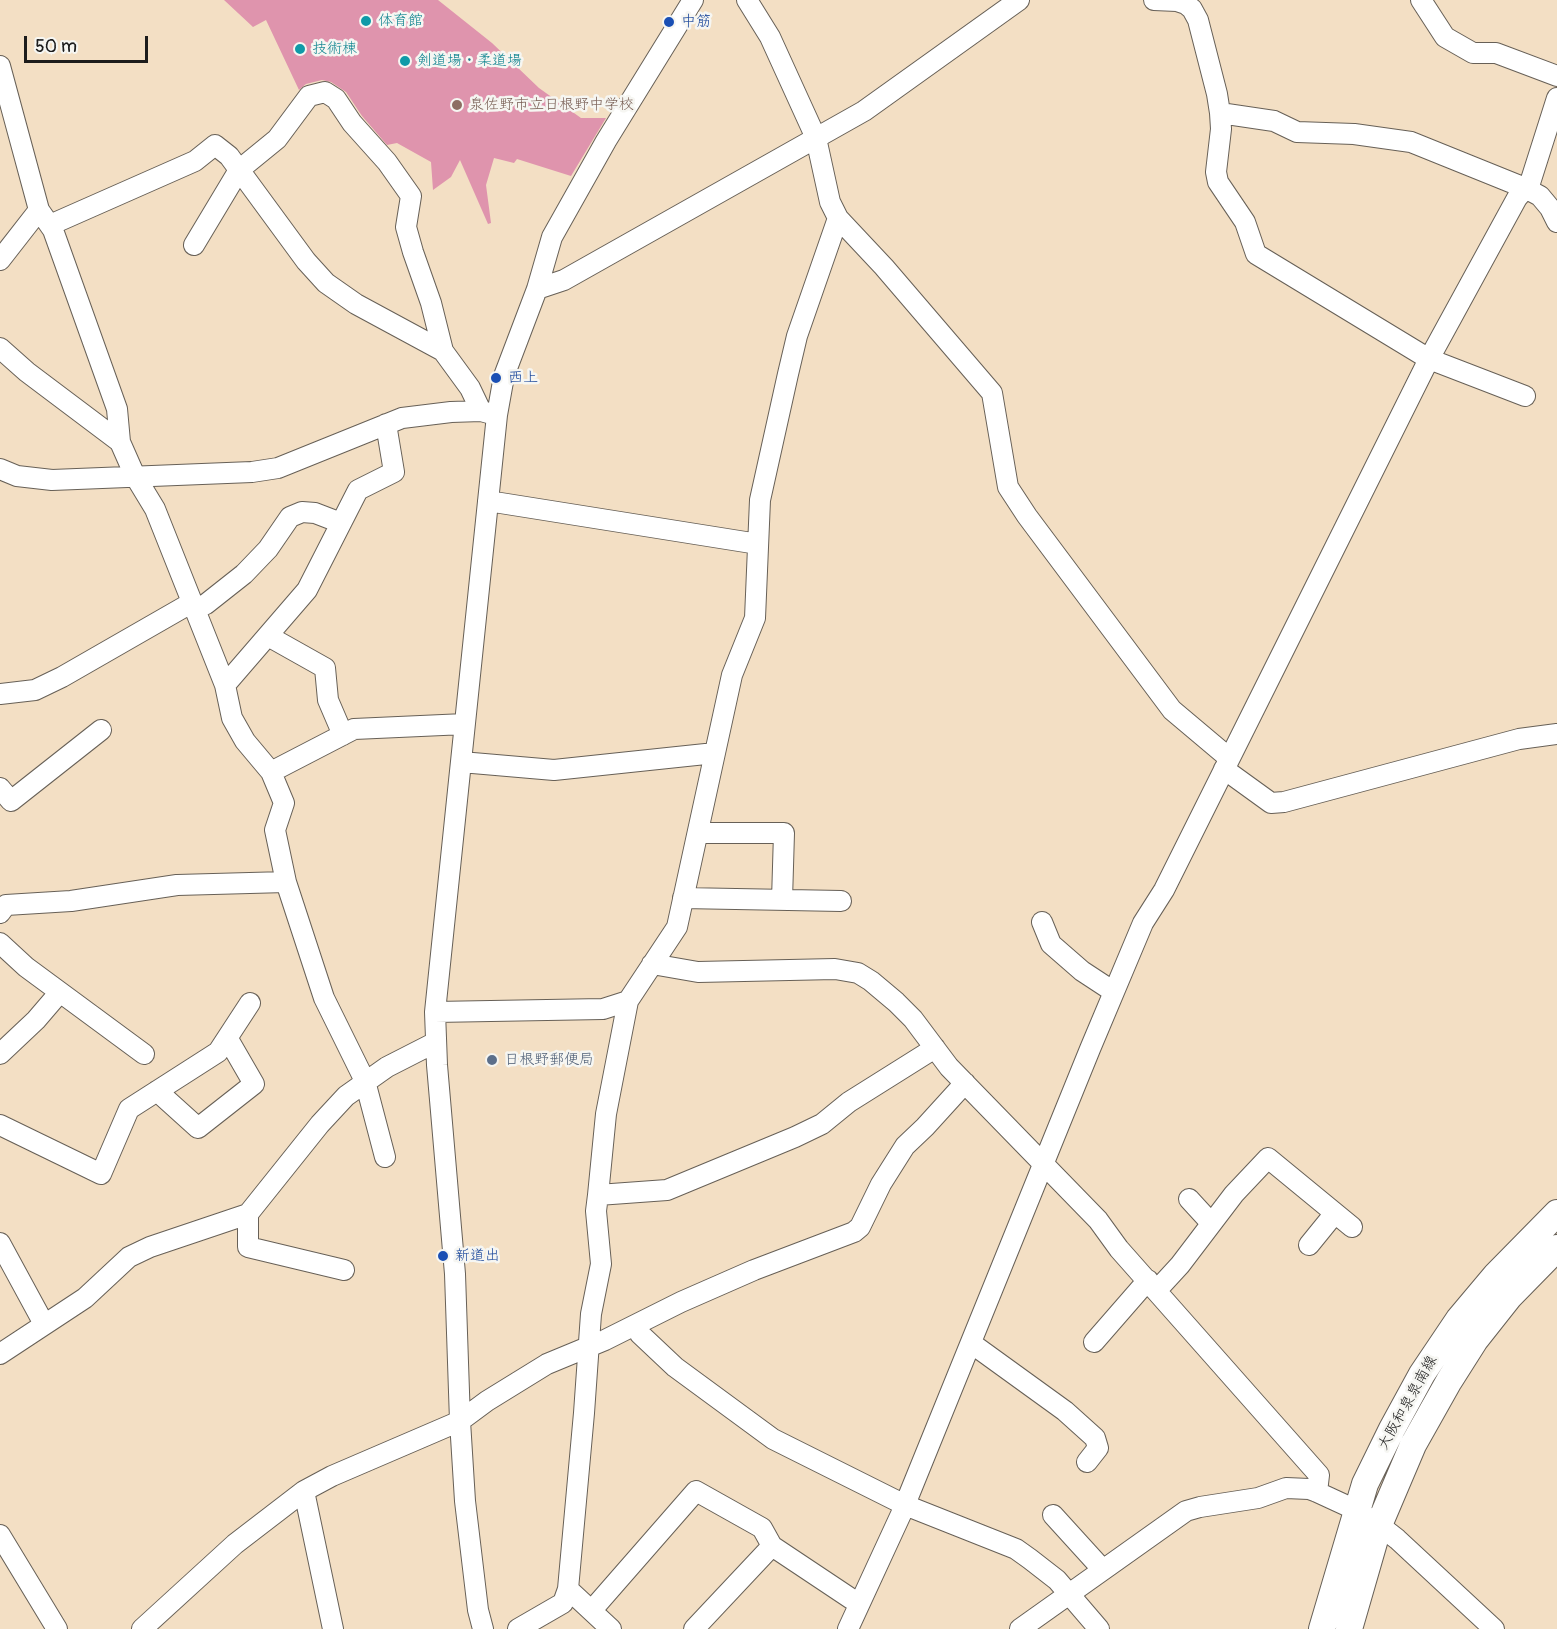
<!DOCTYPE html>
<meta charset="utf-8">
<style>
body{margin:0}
#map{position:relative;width:1557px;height:1629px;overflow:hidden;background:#f3dfc4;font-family:Pangolin,sans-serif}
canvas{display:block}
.scale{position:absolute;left:24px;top:36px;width:124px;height:27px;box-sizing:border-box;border:3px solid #1c1c1c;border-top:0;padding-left:8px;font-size:18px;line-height:21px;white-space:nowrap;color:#1c1c1c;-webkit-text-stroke:4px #f6f6f2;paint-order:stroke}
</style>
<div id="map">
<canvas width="1557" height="1629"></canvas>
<div class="scale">50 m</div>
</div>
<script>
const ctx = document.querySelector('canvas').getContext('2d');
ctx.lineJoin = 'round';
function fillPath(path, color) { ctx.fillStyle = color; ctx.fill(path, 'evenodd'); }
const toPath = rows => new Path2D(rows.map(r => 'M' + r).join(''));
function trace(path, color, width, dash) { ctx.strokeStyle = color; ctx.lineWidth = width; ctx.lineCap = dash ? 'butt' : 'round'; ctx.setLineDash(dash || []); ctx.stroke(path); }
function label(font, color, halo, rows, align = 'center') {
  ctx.font = font + ' Pangolin,"Klee One",sans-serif'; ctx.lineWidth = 5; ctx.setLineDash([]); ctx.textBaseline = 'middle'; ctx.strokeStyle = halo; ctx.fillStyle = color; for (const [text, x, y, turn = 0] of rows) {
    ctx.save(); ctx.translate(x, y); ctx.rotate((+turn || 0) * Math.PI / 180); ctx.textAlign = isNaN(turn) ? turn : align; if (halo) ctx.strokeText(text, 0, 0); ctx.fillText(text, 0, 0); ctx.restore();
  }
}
fillPath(toPath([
 [224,0,438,0,492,43,539,88,581,118,606,118,571,176,517,159,514,163,494,158,486,185,491,223,488,224,460,160,451,177,433,190,431,162,397,143,387,145,362,116,346,92,331,82,322,80,306,84,299,90,266,20,253,27]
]), '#df94ad');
const minor = toPath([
 [747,0,770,37,816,138,830,202,838,218,884,267,992,393,1008,487,1027,516,1172,710,1229,758],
 [1154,0,1177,1,1186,4,1192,9,1198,20,1217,94,1220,113,1221,129,1216,172,1218,182,1245,222,1256,254,1429,359,1525,396],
 [1421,0,1445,37,1473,53,1496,53,1557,76],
 [0,66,39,210,0,260],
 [1220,113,1274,121,1297,132,1354,134,1411,142,1525,188,1540,196,1550,208,1557,222],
 [39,210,53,230,117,409,120,442,135,476,155,509,225,685,232,718,245,741,271,772,284,803,275,830,286,882],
 [50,225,195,161,215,145,229,156,306,261,326,283,356,304,443,351,470,388,481,411],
 [194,245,239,170,277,139,309,96,325,92,336,99,352,123,387,162,411,196,406,227,413,252,431,303,443,351],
 [537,289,564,280,864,111,1019,0],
 [0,348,27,372,120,442],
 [0,469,17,476,52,480,252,472,278,468,402,418,451,412,481,411,492,414],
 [488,501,758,544],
 [194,610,206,604,244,574,268,549,290,517,302,512,315,513,341,523],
 [268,636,325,668,328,700,343,735],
 [225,685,307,590,358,490,394,472,386,424],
 [0,694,35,690,62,677,191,603],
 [461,762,554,770,715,753],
 [1224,769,1271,803,1284,802,1519,739,1557,734],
 [271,772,354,729,465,724],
 [0,788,11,801,101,730],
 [698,833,784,833,782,900],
 [683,898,841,901],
 [0,913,6,905,71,901,177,885,286,882,324,998,365,1081,385,1157],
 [1042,922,1051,944,1082,971,1114,992],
 [0,943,26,967,144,1054],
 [652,964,698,972,835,969,858,973,871,981,896,1002,913,1019,949,1067,1098,1220,1119,1249,1319,1475,1317,1492],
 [435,1012,603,1009,628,1001],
 [0,1054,36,1020,60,992],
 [157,1091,198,1128,254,1084,228,1039],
 [0,1125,101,1174,129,1109,218,1052,250,1003],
 [598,1195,667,1190,795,1137,822,1124,849,1102,935,1048],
 [1189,1199,1211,1223],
 [248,1214,320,1124,346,1096,387,1067,436,1042],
 [0,1243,44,1324],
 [1309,1245,1335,1213],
 [1157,1290,1180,1265,1234,1194,1268,1158,1352,1227],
 [636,1325,640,1334,675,1367,773,1439,905,1505,1016,1549,1030,1559,1057,1580,1099,1629],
 [1094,1342,1148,1280],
 [971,1343,1065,1411,1095,1438,1098,1448,1087,1462],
 [0,1354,85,1298,129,1257,150,1247,248,1214,248,1247,344,1270],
 [304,1491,333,1629],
 [1053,1515,1103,1570],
 [0,1535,57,1629],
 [568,1589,611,1629],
 [592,1610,696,1491,762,1528,772,1546,859,1604],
 [142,1629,235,1544,304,1491,332,1476,460,1421,487,1401,547,1364,605,1340,681,1302,754,1270,854,1232,860,1227,881,1184,905,1146,925,1127,965,1083],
 [483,1629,478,1610,465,1501,460,1421,455,1274,437,1065,435,1012,497,415,504,376,537,289,552,237,606,141,693,0],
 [518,1629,563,1603,568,1589,584,1413,591,1314,601,1264,596,1211,598,1195,606,1114,628,1001,677,927,732,675,755,618,760,500,788,374,797,336,838,218],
 [694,1629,772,1546],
 [848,1629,902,1512,1090,1049,1143,923,1164,890,1429,359,1517,198,1530,183,1557,98],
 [1020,1629,1186,1511,1200,1507,1258,1498,1286,1488,1309,1489,1317,1492,1356,1510,1379,1525,1397,1539,1494,1629]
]);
const major = toPath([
 [1322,1629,1365,1484,1392,1429,1422,1374,1459,1319,1496,1275,1557,1213],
 [1349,1629,1379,1525,1413,1445,1449,1381,1475,1340,1509,1297,1557,1248]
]);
trace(minor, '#676057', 22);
trace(major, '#676057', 28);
trace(minor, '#fff', 20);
trace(major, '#fff', 26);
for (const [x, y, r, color] of [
 [366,21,6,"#0f9aa8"],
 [669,22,6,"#1a4fb4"],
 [300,49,6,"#0f9aa8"],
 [405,61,6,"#0f9aa8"],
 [457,105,6,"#8d6e63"],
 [496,378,6,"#1a4fb4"],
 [492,1060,6,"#5c6f8a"],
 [443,1256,6,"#1a4fb4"]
]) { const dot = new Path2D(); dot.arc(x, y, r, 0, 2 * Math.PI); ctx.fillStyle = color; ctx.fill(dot); trace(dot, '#f6f6f2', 2); }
label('15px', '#0d838f', '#f6f6f2', [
 ["体育館",378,21],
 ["技術棟",312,49],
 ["剣道場・柔道場",417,61]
], 'left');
label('15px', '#164399', '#f6f6f2', [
 ["中筋",681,22],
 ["西上",508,378],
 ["新道出",455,1256]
], 'left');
label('15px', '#785e54', '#f6f6f2', [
 ["泉佐野市立日根野中学校",469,105]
], 'left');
label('15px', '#4e5e75', '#f6f6f2', [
 ["日根野郵便局",504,1060]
], 'left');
label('15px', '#1c1c1c', '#f6f6f2', [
 ["大阪和泉泉南線",1408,1403,-61]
]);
</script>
